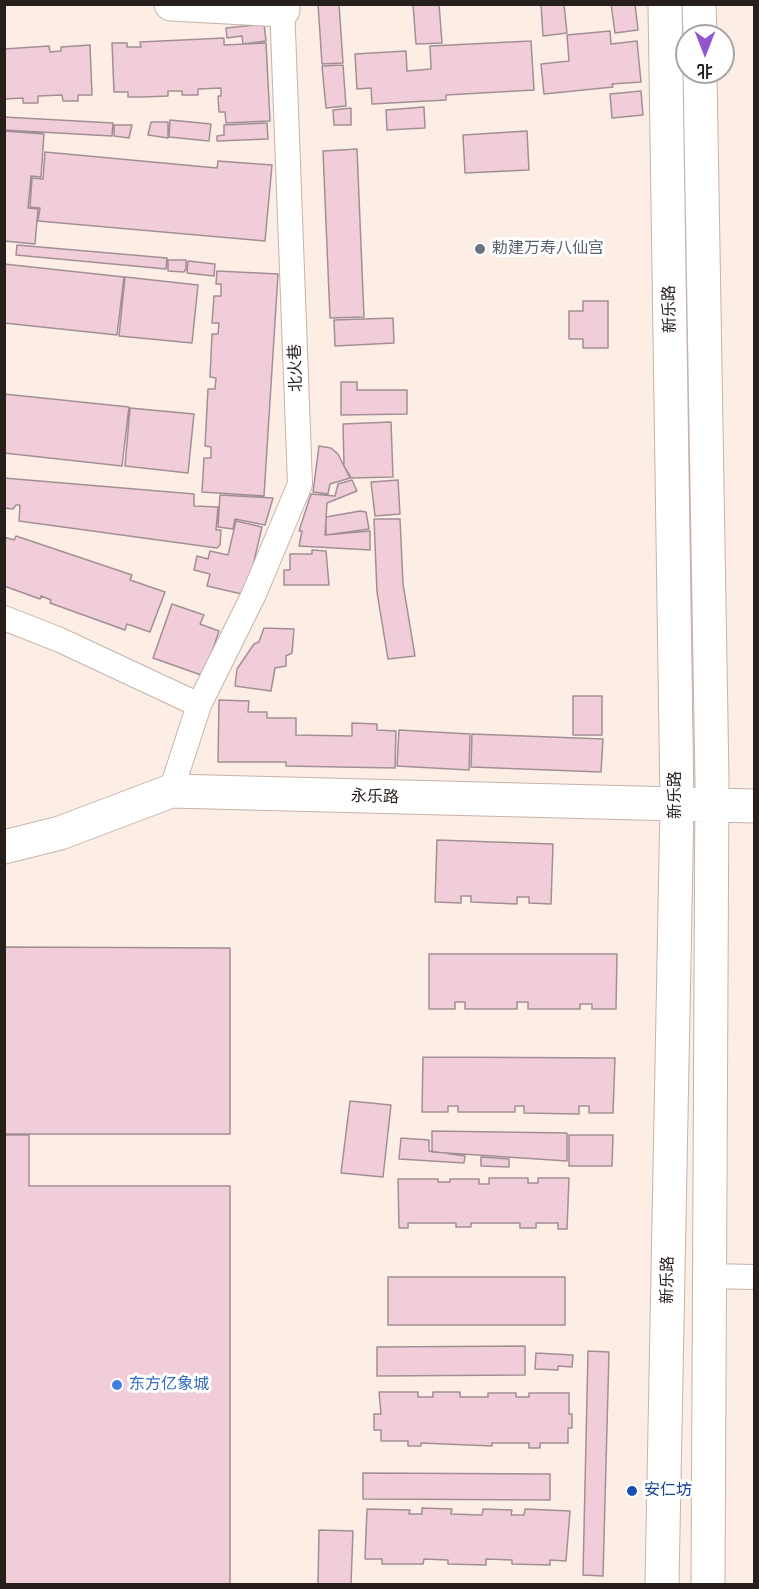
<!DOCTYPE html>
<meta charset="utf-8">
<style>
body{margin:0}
#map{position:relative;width:759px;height:1589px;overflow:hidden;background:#fdeee5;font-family:"Fira Sans","Noto Sans SC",sans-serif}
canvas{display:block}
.frame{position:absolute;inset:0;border:6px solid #261f1c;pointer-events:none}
.north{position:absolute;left:675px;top:24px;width:60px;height:60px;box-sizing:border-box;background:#fff;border:2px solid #a8a5a4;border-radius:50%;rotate:180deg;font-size:16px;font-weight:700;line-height:24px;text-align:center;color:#261f1c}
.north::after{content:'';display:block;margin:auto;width:21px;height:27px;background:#9355cb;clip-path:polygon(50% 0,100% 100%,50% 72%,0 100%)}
</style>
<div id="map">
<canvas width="759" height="1589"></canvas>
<div class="frame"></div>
<div class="north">北</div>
</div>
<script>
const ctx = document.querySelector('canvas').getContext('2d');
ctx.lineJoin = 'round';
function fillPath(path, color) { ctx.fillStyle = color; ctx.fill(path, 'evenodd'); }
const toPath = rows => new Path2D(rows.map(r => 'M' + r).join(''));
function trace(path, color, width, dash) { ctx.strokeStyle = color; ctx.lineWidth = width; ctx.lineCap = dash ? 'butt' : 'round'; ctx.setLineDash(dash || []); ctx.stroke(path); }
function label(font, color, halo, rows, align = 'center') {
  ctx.font = font + ' "Fira Sans","Noto Sans SC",sans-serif'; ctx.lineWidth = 6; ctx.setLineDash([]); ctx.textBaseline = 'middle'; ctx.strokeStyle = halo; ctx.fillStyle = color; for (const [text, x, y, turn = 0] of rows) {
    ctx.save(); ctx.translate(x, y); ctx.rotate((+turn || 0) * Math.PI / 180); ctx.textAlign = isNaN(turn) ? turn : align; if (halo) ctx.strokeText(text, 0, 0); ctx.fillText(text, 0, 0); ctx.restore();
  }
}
const building = toPath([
 [318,4,339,4,343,63,322,64,318,4],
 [413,4,439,4,442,43,416,44,413,4],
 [541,4,564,4,567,33,543,36,541,4],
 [611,4,635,4,638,30,615,33,611,4],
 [264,24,266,41,243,44,242,36,227,38,226,28,264,24],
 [610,31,611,44,637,41,641,82,612,84,613,87,544,94,541,64,569,61,567,35,610,31],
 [224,38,224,45,266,43,270,121,226,123,225,112,219,112,218,96,221,96,221,88,198,89,198,95,182,95,182,91,168,91,168,96,143,97,128,97,128,92,114,92,112,43,127,43,127,47,141,47,140,42,224,38],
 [531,41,534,90,446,95,446,100,372,104,371,88,357,89,355,54,406,51,407,71,431,69,430,46,531,41],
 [90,45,92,95,78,95,78,101,63,101,62,95,38,96,38,103,23,103,23,98,4,99,4,49,49,46,50,52,61,51,61,47,90,45],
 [343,65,346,106,326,108,322,66,343,65],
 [641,91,643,115,612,118,610,94,641,91],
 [424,107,425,128,387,130,386,110,424,107],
 [351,108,351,125,334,125,333,110,351,108],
 [4,117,113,123,112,136,4,130,4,117],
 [170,120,211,124,209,141,169,137,170,120],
 [151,122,168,122,168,138,148,135,151,122],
 [267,123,268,139,217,141,217,136,224,135,224,125,267,123],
 [114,125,132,125,129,138,114,136,114,125],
 [4,131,44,134,41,177,31,176,28,208,38,209,35,244,4,241,4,131],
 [527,131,529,170,465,173,463,135,527,131],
 [357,149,364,317,330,318,323,151,357,149],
 [45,152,217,168,218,161,272,165,265,241,38,221,40,208,30,207,32,178,43,179,45,152],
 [17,245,167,258,166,269,16,255,17,245],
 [168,260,186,260,186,269,184,272,168,271,168,260],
 [188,261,215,264,214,276,187,273,188,261],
 [4,264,124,277,117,335,4,323,4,264],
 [217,271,278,274,264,496,202,492,204,458,211,458,211,447,205,446,208,389,215,389,216,378,210,377,212,334,218,334,219,323,212,323,214,296,221,296,221,284,216,284,217,271],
 [125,277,198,285,192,343,119,336,125,277],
 [583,301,608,301,608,348,583,348,583,339,569,339,569,311,583,311,583,301],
 [393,318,394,343,335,346,334,320,393,318],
 [341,382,357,382,357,390,407,390,407,414,341,415,341,382],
 [4,394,129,407,122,466,4,453,4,394],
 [130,408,194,414,188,473,125,466,130,408],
 [391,422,393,477,351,478,344,466,343,424,391,422],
 [319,446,331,448,338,454,350,478,330,484,328,494,313,492,319,446],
 [4,478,194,494,194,506,218,507,216,530,221,530,220,545,217,548,19,521,20,505,16,505,13,509,4,508,4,478],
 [352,480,357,491,327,503,325,535,370,531,370,550,299,546,302,531,299,531,311,494,335,496,338,484,352,480],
 [398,480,400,514,375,516,371,482,398,480],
 [220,495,273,498,265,525,235,519,233,529,218,527,220,495],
 [360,511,366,512,369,529,326,535,326,517,360,511],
 [374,519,400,519,403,584,415,656,388,659,377,592,374,519],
 [236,521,262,527,246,595,207,586,210,574,194,570,197,556,208,559,210,551,228,555,236,521],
 [16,536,132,575,130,580,165,592,150,632,127,624,125,630,50,603,51,600,41,596,40,599,4,586,4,537,14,540,16,536],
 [312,550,326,551,329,585,284,585,284,570,290,570,290,554,312,554,312,550],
 [172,604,204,615,200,624,219,631,204,676,153,658,172,604],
 [264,628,294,629,292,653,286,656,286,666,275,668,271,691,235,686,237,669,254,644,259,642,264,628],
 [573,696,602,696,602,735,573,735,573,696],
 [219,700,249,701,248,712,267,712,267,718,296,718,296,735,352,736,352,723,377,724,377,730,396,731,395,768,286,766,286,762,218,762,219,700],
 [399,730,470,734,469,770,397,766,399,730],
 [472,734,603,739,601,772,471,767,472,734],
 [437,840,553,844,551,904,529,903,529,897,517,897,517,904,471,902,471,896,461,896,461,903,435,902,437,840],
 [4,947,230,948,230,1134,4,1134,4,947],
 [429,954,617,954,616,1009,592,1009,592,1004,580,1004,580,1009,528,1009,528,1002,517,1002,517,1009,465,1009,465,1002,455,1002,455,1009,429,1009,429,954],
 [423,1057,615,1058,613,1113,589,1113,589,1106,579,1106,579,1114,524,1113,524,1106,515,1106,515,1112,458,1112,458,1106,448,1106,448,1112,422,1112,423,1057],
 [350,1101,391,1105,383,1177,341,1173,350,1101],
 [432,1131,567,1133,567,1161,432,1152,432,1131],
 [4,1135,29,1135,29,1186,230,1186,230,1584,4,1584,4,1135],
 [569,1135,613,1135,612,1166,569,1166,569,1135],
 [401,1138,429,1140,429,1151,465,1156,464,1163,399,1159,401,1138],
 [481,1157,509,1159,509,1167,481,1166,481,1157],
 [489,1178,528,1178,528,1183,538,1183,538,1178,569,1178,567,1229,558,1229,558,1223,536,1223,536,1228,520,1228,520,1223,471,1223,471,1227,456,1227,456,1223,408,1223,408,1228,399,1228,398,1179,438,1179,438,1182,450,1182,450,1179,479,1179,479,1184,489,1184,489,1178],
 [388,1277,565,1277,565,1325,388,1325,388,1277],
 [525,1346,525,1375,377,1376,377,1347,525,1346],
 [588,1351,609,1352,603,1576,583,1575,588,1351],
 [536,1353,573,1355,572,1367,558,1366,558,1370,535,1369,536,1353],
 [379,1392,418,1392,418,1397,433,1397,433,1392,460,1392,460,1397,488,1397,488,1393,516,1393,516,1397,529,1397,529,1393,569,1393,569,1414,572,1414,572,1428,568,1428,568,1443,540,1443,540,1448,529,1448,529,1443,492,1443,492,1446,421,1443,421,1446,408,1446,408,1441,381,1441,381,1430,374,1430,374,1414,381,1414,379,1392],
 [363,1473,550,1474,550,1500,363,1499,363,1473],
 [422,1508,452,1509,451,1514,482,1515,483,1509,512,1510,511,1515,524,1515,525,1509,570,1511,566,1561,550,1560,550,1565,512,1564,512,1560,486,1559,486,1565,448,1564,448,1560,424,1559,423,1564,382,1564,382,1559,365,1559,367,1509,410,1510,409,1514,422,1514,422,1508],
 [319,1530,353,1531,351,1584,318,1584,319,1530]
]);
fillPath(building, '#f1ccd9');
trace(building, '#a28f96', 1.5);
const street = toPath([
 [4,618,60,640,199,705],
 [171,791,199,705,254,594,300,484,282,4],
 [709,1276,754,1277]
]);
const secondary = toPath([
 [171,4,283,10],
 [699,4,700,36],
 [700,72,712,780,708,1584],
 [4,847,60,833,171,791,754,806],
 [662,1584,677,804,665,4]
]);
trace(street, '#c5b3a9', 26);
trace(secondary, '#c5b3a9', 35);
trace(street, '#fff', 24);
trace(secondary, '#fff', 33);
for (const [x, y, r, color] of [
 [480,249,6,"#6b7280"],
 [117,1385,6,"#3f7fe0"],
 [632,1491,6,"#1a4fb4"]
]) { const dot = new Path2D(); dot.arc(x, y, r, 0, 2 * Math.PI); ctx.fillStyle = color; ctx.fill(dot); trace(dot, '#fff', 2); }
label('16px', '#5b616d', '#fff', [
 ["勅建万寿八仙宫",492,249]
], 'left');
label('16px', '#261f1c', '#fff', [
 ["新乐路",670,309,-91],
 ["北火巷",296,368,-92],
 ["新乐路",676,795,-90],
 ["永乐路",375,797,2],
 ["新乐路",668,1280,-89]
]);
label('16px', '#366cbe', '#fff', [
 ["东方亿象城",129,1385]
], 'left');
label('16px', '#164399', '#fff', [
 ["安仁坊",644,1491]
], 'left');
</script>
